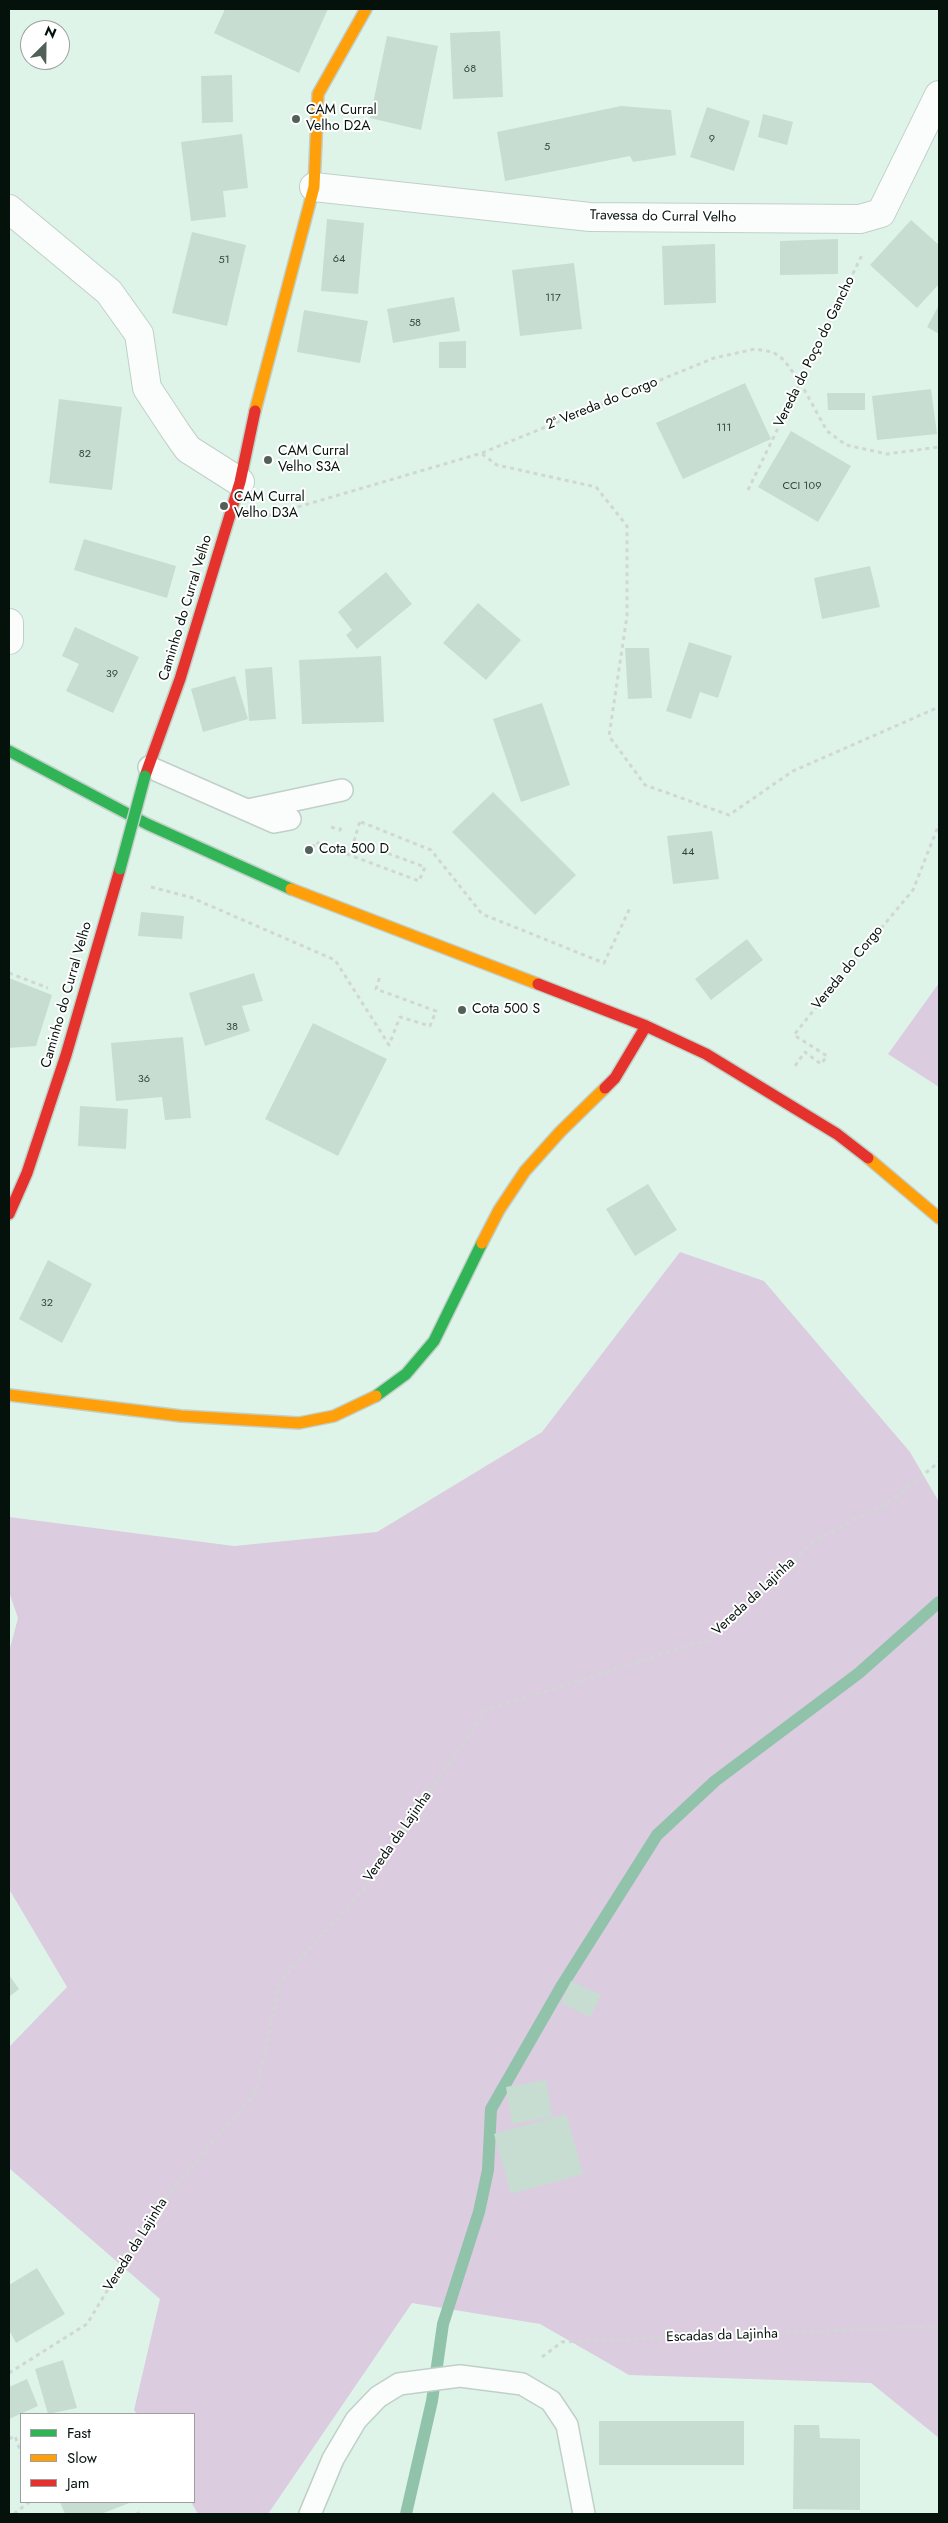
<!DOCTYPE html>
<html>
<head>
<meta charset="utf-8">
<style>
	body { margin:0 }
	#map { position:relative; width:948px; height:2523px; overflow:hidden; background:#dff4e9; font-family:Jost,sans-serif }
	canvas { display:block }
	.frame { position:absolute; inset:0; border:10px solid #05120c; pointer-events:none }
	.legend { position:absolute; left:20px; top:2413px; width:175px; height:90px; box-sizing:border-box; background:#fff; border:1px solid #9ba09e; margin:0; padding:6px 9px; list-style:none; font-size:15px; color:#05120c }
	.legend li { display:flex; align-items:center; gap:10px; height:25px }
	.legend b { width:25px; border:1px solid #9ba09e }
	.north { position:absolute; left:20px; top:20px; width:50px; height:50px; box-sizing:border-box; background:#fff; border:1px solid #9ba09e; border-radius:50%; rotate:23deg; font-size:14px; font-weight:700; line-height:20px; text-align:center; color:#05120c }
	.north::after { content:''; display:block; margin:auto; width:18px; height:22px; background:#516159; clip-path:polygon(50% 0,100% 100%,50% 72%,0 100%) }
</style>
</head>
<body>
<div id="map">
<canvas width="948" height="2523"></canvas>
<div class="frame"></div>
<ul class="legend">
<li><b style="height:6px;background:#30b455"></b>Fast</li>
<li><b style="height:6px;background:#ff9f0a"></b>Slow</li>
<li><b style="height:6px;background:#e5322d"></b>Jam</li>
</ul>
<div class="north">N</div>
</div>
<script>
const ctx = document.querySelector('canvas').getContext('2d');
ctx.lineJoin = 'round';
function fill(path, color) { ctx.fillStyle = color; ctx.fill(path, 'evenodd'); }
const shape = rows => new Path2D(rows.map(r => 'M' + r).join(''));
function stroke(path, color, width, dash) { ctx.strokeStyle = color; ctx.lineWidth = width; ctx.lineCap = dash ? 'butt' : 'round'; ctx.setLineDash(dash || []); ctx.stroke(path); }
function write(font, color, halo, rows, align = 'center') {
  ctx.font = font + ' Jost,sans-serif'; ctx.lineWidth = 4; ctx.setLineDash([]); ctx.textBaseline = 'middle'; ctx.strokeStyle = halo; ctx.fillStyle = color; for (const [text, x, y, turn = 0] of rows) {
    ctx.save(); ctx.translate(x, y); ctx.rotate((+turn || 0) * Math.PI / 180); ctx.textAlign = isNaN(turn) ? turn : align; if (halo) ctx.strokeText(text, 0, 0); ctx.fillText(text, 0, 0); ctx.restore();
  }
}
const forest = shape([
	[939,983,939,1087,888,1054],
	[680,1252,764,1281,910,1452,939,1502,939,2438,871,2383,629,2375,540,2324,412,2303,268,2514,198,2514,191,2502,194,2502,194,2414,137,2414,134,2410,160,2299,9,2168,9,2047,67,1987,9,1889,9,1652,18,1618,9,1592,9,1517,234,1546,377,1532,542,1432]
]);
const stream = shape([
	[406,2514,432,2401,443,2324,479,2212,488,2170,491,2109,561,1987,657,1835,715,1781,859,1673,939,1602]
]);
const building = shape([
	[225,9,328,9,299,73,214,33],
	[500,31,503,97,453,99,450,33],
	[387,36,438,46,421,130,370,118],
	[232,75,233,122,202,123,201,76],
	[621,106,671,110,676,155,633,162,630,156,505,181,497,132],
	[707,107,750,121,734,171,690,157],
	[763,114,793,122,787,145,758,137],
	[242,134,248,188,223,191,226,217,191,221,181,142],
	[327,219,364,223,358,294,321,291],
	[911,220,939,245,939,284,917,308,870,265],
	[192,232,246,245,227,326,172,313],
	[838,239,838,274,780,275,780,241],
	[715,244,716,303,664,305,662,246],
	[574,263,582,329,520,336,512,270],
	[454,297,460,331,393,343,387,309],
	[939,305,939,334,927,327],
	[304,310,368,321,360,363,297,352],
	[466,341,466,368,439,368,439,342],
	[745,383,771,439,683,479,656,423],
	[931,389,937,434,877,440,872,396],
	[827,393,865,393,865,410,828,410],
	[59,399,122,407,112,490,49,483],
	[791,431,851,466,818,522,758,487],
	[84,539,176,566,167,598,74,570],
	[870,566,880,607,822,619,814,578],
	[386,572,412,604,357,649,346,635,352,630,338,612],
	[478,603,521,640,486,680,443,643],
	[75,627,139,657,113,713,66,691,79,664,62,656],
	[689,642,732,656,718,698,700,692,691,719,666,711],
	[625,648,649,648,652,698,628,699],
	[381,656,384,722,302,724,299,660],
	[272,667,276,719,249,721,245,669],
	[235,676,248,719,203,732,191,689],
	[542,703,570,785,521,802,493,719],
	[493,792,576,875,535,915,452,832],
	[712,831,719,879,673,884,667,836],
	[141,912,184,916,182,939,138,936],
	[747,939,763,960,711,1000,695,979],
	[254,973,263,1001,242,1006,250,1031,205,1046,189,993],
	[9,978,52,995,36,1046,9,1048],
	[313,1023,387,1059,338,1156,265,1119],
	[183,1037,191,1118,165,1120,162,1097,116,1101,111,1043],
	[80,1106,128,1109,126,1149,78,1146],
	[648,1184,677,1230,635,1256,606,1209],
	[48,1260,92,1284,62,1343,19,1319],
	[9,1975,19,1989,9,1997],
	[571,1981,601,1995,590,2017,561,2003],
	[546,2080,552,2117,512,2124,506,2087],
	[566,2114,583,2174,511,2194,494,2134],
	[37,2268,65,2314,16,2343,9,2330,9,2285],
	[63,2360,77,2408,48,2414,35,2369],
	[27,2379,38,2406,9,2419,9,2387],
	[599,2421,744,2421,744,2465,599,2465],
	[794,2425,819,2425,820,2438,860,2439,860,2510,793,2509],
	[60,2502,132,2502,101,2514,65,2514]
]);
const path = shape([
	[482,454,497,465,596,487,627,526,627,616,609,736,645,785,729,815,793,771,939,707],
	[748,490,862,255],
	[267,516,482,453,714,358,755,349,773,352,784,360,800,382,827,431,846,445,887,454,939,447],
	[361,822,431,850,482,914,604,963,630,908],
	[331,827,340,830,342,824],
	[313,848,315,842,419,881,425,867,354,841,360,821],
	[151,887,190,897,335,960,389,1045,400,1017,430,1026,436,1011,376,989,380,976],
	[9,973,48,988],
	[795,1066,805,1052,821,1064,827,1056,794,1035,833,986,913,890,939,824],
	[542,2357,562,2342,939,2326],
	[9,2373,87,2324,159,2205,256,2092,280,1981,362,1891,486,1710,707,1640,814,1541,895,1498,939,1462],
	[9,2439,15,2436,21,2453],
	[14,2514,29,2502],
	[136,2514,142,2512,143,2514]
]);
const lane = shape([
	[149,767,274,822,290,819],
	[248,810,342,790],
	[310,2514,333,2459,356,2420,378,2397,399,2384,460,2376,522,2384,551,2401,567,2425,584,2514]
]);
const street = shape([
	[314,187,590,217,860,219,881,213,939,95],
	[9,209,109,292,139,334,147,388,176,432,188,449,240,482],
	[9,623,9,640]
]);
const fast = shape([
	[9,751,147,824,291,889],
	[376,1396,406,1374,434,1341,482,1243]
]);
const slow = shape([
	[255,411,314,187,318,94,366,9],
	[291,889,538,984],
	[868,1158,939,1218],
	[482,1243,499,1210,525,1171,560,1132,605,1088],
	[9,1395,181,1416,299,1423,334,1416,376,1396]
]);
const jam = shape([
	[145,776,180,679,240,482,255,411],
	[538,984,646,1026,706,1054,837,1134,868,1158],
	[605,1088,615,1078,646,1026],
	[9,1214,27,1173,66,1055,120,869]
]);
const fastBridge = shape([
	[120,869,145,776]
]);
const markers = [
	[296,119,5,"#516159"],
	[268,460,5,"#516159"],
	[224,506,5,"#516159"],
	[309,850,5,"#516159"],
	[462,1010,5,"#516159"]
];
const numberNames = [
	["68",470,69],
	["9",712,139],
	["5",547,147],
	["64",339,259],
	["51",224,260],
	["117",553,298],
	["58",415,323],
	["111",724,428],
	["82",85,454],
	["CCI 109",802,486],
	["39",112,674],
	["44",688,852],
	["38",232,1027],
	["36",144,1079],
	["32",47,1303]
];
const poiNames = [
	["CAM Curral",306,111],
	["Velho D2A",306,127],
	["CAM Curral",278,452],
	["Velho S3A",278,468],
	["CAM Curral",234,498],
	["Velho D3A",234,514],
	["Cota 500 D",319,850],
	["Cota 500 S",472,1010]
];
const streetNames = [
	["Travessa do Curral Velho",663,217,1],
	["Vereda do Poço do Gancho",815,352,-64],
	["2ª Vereda do Corgo",602,404,-22],
	["Caminho do Curral Velho",186,608,-73],
	["Vereda do Corgo",848,968,-51],
	["Caminho do Curral Velho",67,995,-74],
	["Vereda da Lajinha",754,1597,-43],
	["Vereda da Lajinha",398,1837,-55],
	["Vereda da Lajinha",136,2245,-58],
	["Escadas da Lajinha",722,2336,-2]
];
fill(forest, '#dcccdf');
stroke(stream, '#91c3ab', 12);
fill(building, '#c7ddd2');
stroke(lane, '#c0d0c8', 24);
stroke(street, '#c0d0c8', 30);
stroke(fast, '#c0d0c8', 14);
stroke(slow, '#c0d0c8', 14);
stroke(jam, '#c0d0c8', 14);
stroke(path, '#d1d7d4', 3, [4, 4]);
stroke(lane, '#fafdfc', 21);
stroke(street, '#fafdfc', 28);
stroke(fast, '#30b455', 11);
stroke(slow, '#ff9f0a', 11);
stroke(jam, '#e5322d', 11);
stroke(fastBridge, '#c0d0c8', 14, []);
stroke(fastBridge, '#30b455', 11);
for (const [x, y, r, color] of markers) { const dot = new Path2D(); dot.arc(x, y, r, 0, 2 * Math.PI); ctx.fillStyle = color; ctx.fill(dot); stroke(dot, '#fff', 2); }
write('11px', '#36463e', null, numberNames);
write('14px', '#05120c', '#fff', poiNames, 'left');
write('14px', '#05120c', '#fff', streetNames);
</script>
</body>
</html>
